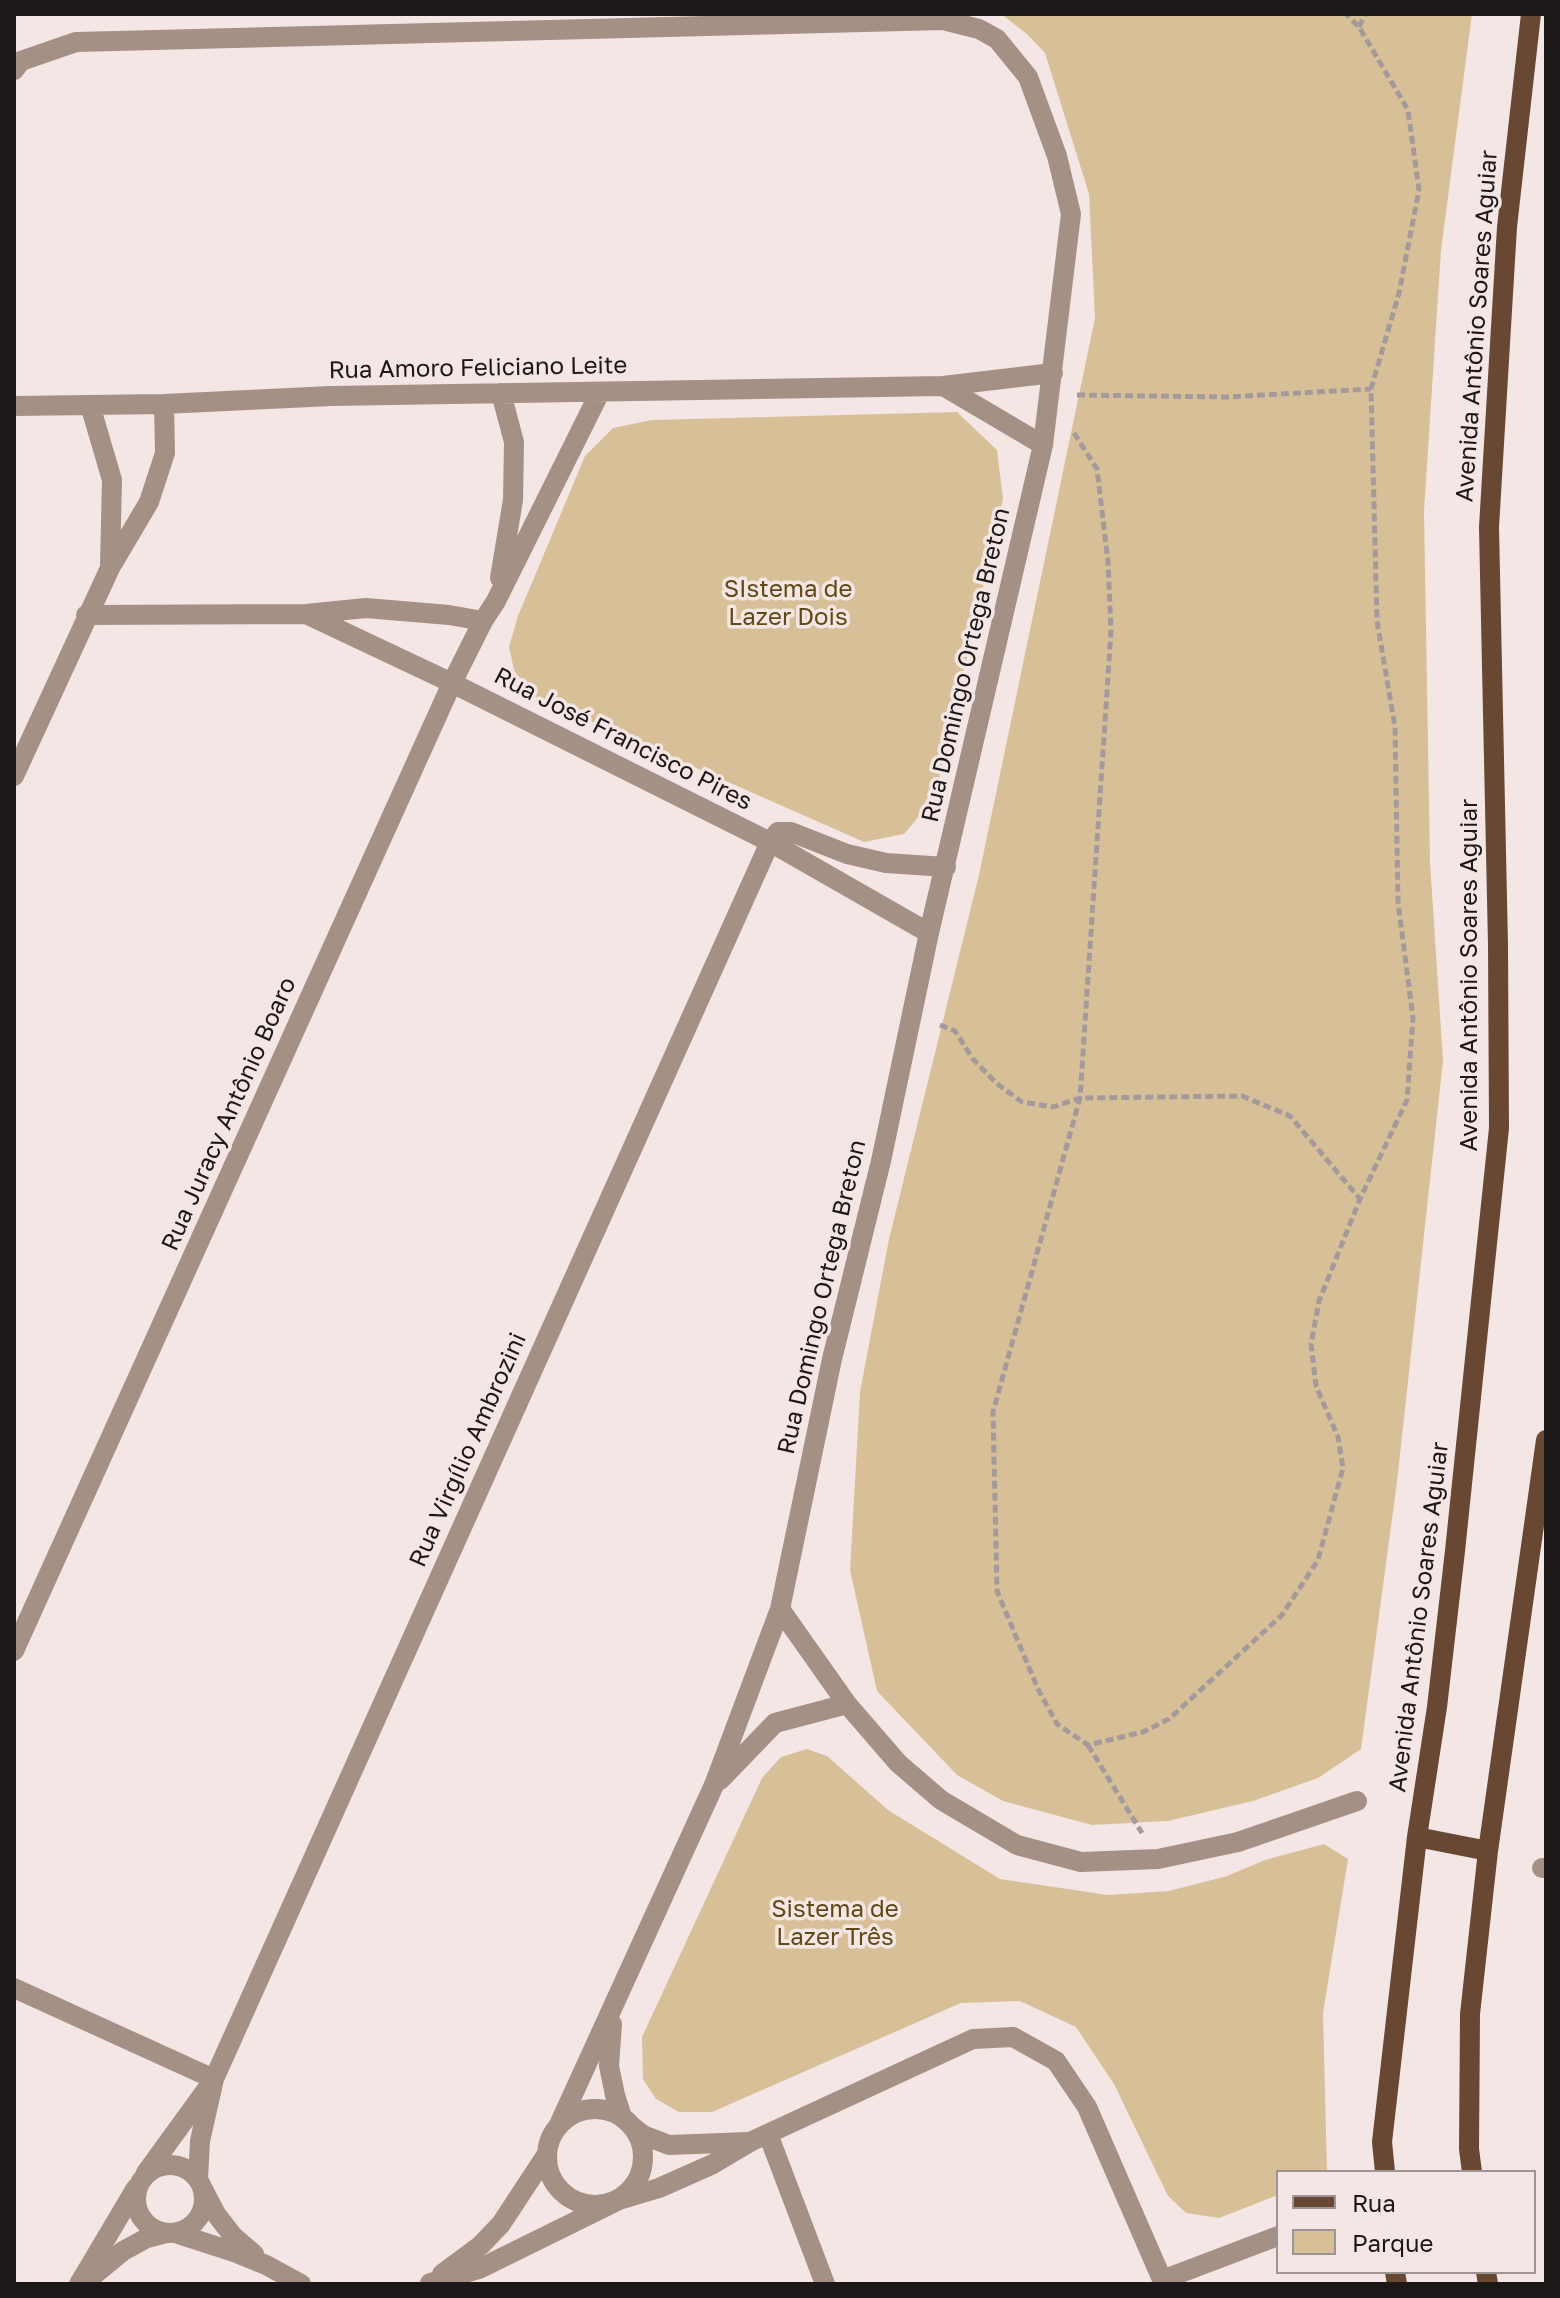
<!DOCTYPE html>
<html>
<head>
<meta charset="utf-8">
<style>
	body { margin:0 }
	#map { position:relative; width:1560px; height:2298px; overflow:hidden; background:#f4e6e5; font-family:"Golos Text",sans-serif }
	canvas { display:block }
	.frame { position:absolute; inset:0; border:16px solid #1d1818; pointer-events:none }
	.legend { position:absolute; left:1276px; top:2170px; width:260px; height:104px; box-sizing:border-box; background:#f4e6e5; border:2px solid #9e9493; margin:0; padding:10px 14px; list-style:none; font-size:24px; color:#1d1818 }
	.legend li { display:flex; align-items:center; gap:16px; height:40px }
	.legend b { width:40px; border:2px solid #9e9493 }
</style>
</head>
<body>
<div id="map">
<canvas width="1560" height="2298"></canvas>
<div class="frame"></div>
<ul class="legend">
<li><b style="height:10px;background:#684733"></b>Rua</li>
<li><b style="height:22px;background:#d7c098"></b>Parque</li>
</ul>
</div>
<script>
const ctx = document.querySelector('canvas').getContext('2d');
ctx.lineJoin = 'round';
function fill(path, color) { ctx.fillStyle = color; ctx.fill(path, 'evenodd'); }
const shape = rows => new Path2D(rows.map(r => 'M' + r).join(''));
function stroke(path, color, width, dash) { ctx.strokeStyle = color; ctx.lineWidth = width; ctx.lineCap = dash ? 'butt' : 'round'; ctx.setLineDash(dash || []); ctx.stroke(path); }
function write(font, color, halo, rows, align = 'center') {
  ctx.font = font + ' "Golos Text",sans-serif'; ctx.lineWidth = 7; ctx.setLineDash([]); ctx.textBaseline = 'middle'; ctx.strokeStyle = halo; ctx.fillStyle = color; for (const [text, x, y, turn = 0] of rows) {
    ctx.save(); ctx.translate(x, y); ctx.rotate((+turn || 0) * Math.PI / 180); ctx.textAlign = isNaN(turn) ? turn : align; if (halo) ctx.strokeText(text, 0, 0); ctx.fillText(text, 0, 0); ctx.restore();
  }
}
const green = shape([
	[1001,14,1472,14,1441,250,1424,511,1430,862,1443,1061,1397,1482,1361,1749,1318,1778,1253,1801,1168,1821,1092,1825,1003,1801,957,1775,877,1691,850,1570,860,1392,889,1239,979,875,1095,318,1089,194,1045,53,1027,34],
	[957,412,997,450,1003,499,935,797,904,834,864,842,531,695,514,670,509,647,518,616,585,456,613,428,652,420],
	[807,1749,827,1756,888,1810,1000,1879,1108,1895,1169,1891,1227,1876,1265,1860,1324,1844,1348,1859,1323,2013,1327,2172,1278,2172,1278,2195,1219,2218,1186,2213,1168,2196,1114,2084,1076,2027,1020,2001,961,2003,712,2112,679,2112,656,2099,643,2079,642,2037,762,1778,781,1757]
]);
const path = shape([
	[1359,27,1365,14],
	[1077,395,1227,397,1371,389],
	[1074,433,1097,469,1108,562,1111,631,1080,1098,993,1412,997,1591,1038,1689,1057,1724,1088,1745,1143,1732,1169,1719,1282,1615,1318,1560,1343,1468,1338,1437,1316,1386,1311,1344,1319,1301,1360,1199,1407,1100,1413,1018,1398,902,1395,727,1377,621,1371,389,1399,293,1419,190,1408,110,1359,27,1346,14],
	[940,1025,955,1031,973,1059,996,1083,1022,1102,1053,1107,1080,1098,1242,1096,1290,1116,1360,1199],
	[1088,1745,1142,1833]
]);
const minor = shape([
	[14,70,21,61,76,42,943,20,979,29,997,39,1028,77,1057,156,1071,214,1043,445,929,933,881,1161,832,1359,780,1609,847,1704,898,1763,941,1800,1017,1845,1081,1862,1158,1859,1238,1842,1357,1801],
	[943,386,1043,445],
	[90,405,112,480,110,564],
	[14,406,164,404,331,396,943,386,1053,373],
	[500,578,513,500,514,442,501,393],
	[306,614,452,683,770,842,929,933],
	[86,615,306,614,366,608,449,615,483,621],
	[14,776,110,568,149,502,165,453,164,404],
	[14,1651,452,683,483,621,496,601,600,392],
	[720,1780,775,1723,847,1704],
	[1542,1868,1546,1868],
	[14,1988,214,2079],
	[612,2024,609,2066,615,2095,622,2117],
	'547 2157a48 48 0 1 1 96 0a48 48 0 1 1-96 0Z',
	[558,2127,714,1785,780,1609],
	[633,2127,643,2135,669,2145,748,2142],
	[768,2134,825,2284],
	'136 2199a34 34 0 1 1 68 0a34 34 0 1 1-68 0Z',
	[146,2173,207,2089],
	[198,2179,200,2141,214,2079,770,842,778,832,791,832,847,854,886,863,946,867],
	[203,2189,216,2214,233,2236,254,2254],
	[175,2233,234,2252,266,2265,301,2284],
	[442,2274,481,2245,501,2224,547,2154],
	[89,2279,123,2251,147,2238,166,2233],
	[1162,2280,1278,2236],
	[430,2283,479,2269,619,2200,659,2188,713,2164,752,2141,973,2039,1013,2037,1056,2061,1087,2107,1164,2284],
	[79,2284,136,2188]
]);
const major = shape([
	[1417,1837,1488,1851],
	[1385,2172,1382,2142,1417,1837,1437,1707,1455,1551,1499,1128,1498,945,1489,527,1507,227,1531,14],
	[1472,2172,1469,2149,1470,2014,1488,1851,1546,1440],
	[1395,2272,1397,2284],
	[1486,2272,1488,2284]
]);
const streetNames = [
	["Avenida Antônio Soares Aguiar",1477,326,-86],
	["Rua Amoro Feliciano Leite",478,368,-1],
	["Rua Domingo Ortega Breton",966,665,-77],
	["Rua José Francisco Pires",623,739,27],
	["Avenida Antônio Soares Aguiar",1469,975,-90],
	["Rua Juracy Antônio Boaro",229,1114,-66],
	["Rua Domingo Ortega Breton",822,1297,-77],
	["Rua Virgílio Ambrozini",468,1450,-66],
	["Avenida Antônio Soares Aguiar",1419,1617,-83]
];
const parkNames = [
	["SIstema de",788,589],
	["Lazer Dois",788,617],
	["Sistema de",835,1909],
	["Lazer Três",835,1937]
];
fill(green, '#d7c098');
stroke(path, '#a59a9a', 5, [8, 4]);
stroke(minor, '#a49085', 20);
stroke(major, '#684733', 20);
write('24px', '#1d1818', '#f4e6e5', streetNames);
write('24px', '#624813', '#f4e6e5', parkNames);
</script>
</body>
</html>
